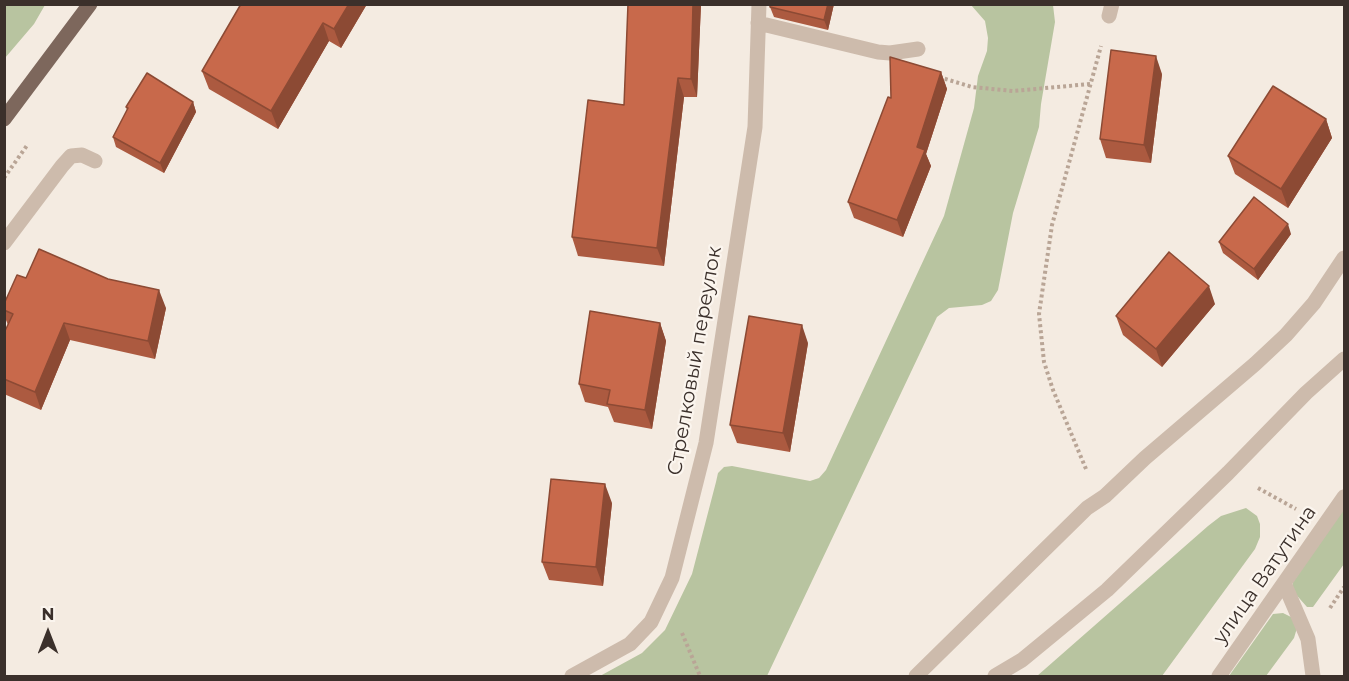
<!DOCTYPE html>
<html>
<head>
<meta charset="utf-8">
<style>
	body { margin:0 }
	#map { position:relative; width:1349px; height:681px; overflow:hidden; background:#f4ebe1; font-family:Montserrat,sans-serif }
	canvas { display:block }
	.frame { position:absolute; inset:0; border:6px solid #3b302b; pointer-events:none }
	.north { position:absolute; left:18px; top:603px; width:60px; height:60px; -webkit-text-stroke:4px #fbf5ee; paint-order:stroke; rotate:0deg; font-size:16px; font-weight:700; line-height:24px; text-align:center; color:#3b302b }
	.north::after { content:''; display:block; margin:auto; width:21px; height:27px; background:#3b302b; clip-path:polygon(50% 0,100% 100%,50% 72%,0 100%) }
</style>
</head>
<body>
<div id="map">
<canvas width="1349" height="681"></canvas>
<div class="frame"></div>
<div class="north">N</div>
</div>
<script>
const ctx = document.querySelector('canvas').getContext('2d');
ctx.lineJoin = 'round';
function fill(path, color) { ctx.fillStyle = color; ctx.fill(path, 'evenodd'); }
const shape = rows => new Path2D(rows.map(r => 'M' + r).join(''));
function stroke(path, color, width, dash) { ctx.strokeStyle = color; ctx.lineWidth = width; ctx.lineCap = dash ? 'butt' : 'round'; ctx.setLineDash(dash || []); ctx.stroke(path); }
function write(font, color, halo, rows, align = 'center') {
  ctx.font = font + ' Montserrat,sans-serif'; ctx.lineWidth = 4.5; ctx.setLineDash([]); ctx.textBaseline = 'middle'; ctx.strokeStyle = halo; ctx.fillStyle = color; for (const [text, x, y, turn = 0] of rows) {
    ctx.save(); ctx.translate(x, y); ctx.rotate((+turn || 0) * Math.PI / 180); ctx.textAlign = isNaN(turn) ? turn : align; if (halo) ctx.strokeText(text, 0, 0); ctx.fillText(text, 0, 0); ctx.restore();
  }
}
const green = shape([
	[5,4,45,5,34,24,5,58],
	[971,5,1053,5,1055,22,1041,104,1039,127,1013,213,998,290,991,301,982,305,949,308,937,317,767,676,600,676,642,653,665,630,692,574,716,482,718,473,724,467,732,466,810,481,819,478,826,470,944,216,974,108,978,76,987,51,988,38,985,21],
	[1344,507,1344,564,1313,607,1307,607,1292,590,1293,582],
	[1246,508,1257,516,1260,524,1260,537,1255,549,1162,676,1037,676,1208,526,1221,516],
	[1283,613,1293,618,1297,628,1294,638,1266,676,1229,676,1273,614]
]);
const path = shape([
	[939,77,972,87,1013,91,1090,84],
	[4,178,28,144],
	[1086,469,1053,390,1044,362,1039,314,1052,225,1101,46],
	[1258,488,1296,509],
	[1330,608,1344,587],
	[682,633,700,676]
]);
const minor = shape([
	[1109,16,1112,4],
	[758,23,878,52,890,53,918,49],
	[4,243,62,166,71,156,82,155,95,161],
	[1284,583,1308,639,1313,676],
	[572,676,630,644,651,622,672,578,706,443,755,127,759,4],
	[916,676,1087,508,1105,496,1145,458,1255,364,1286,335,1314,303,1344,258],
	[995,676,1022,660,1107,590,1228,473,1306,393,1344,359],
	[1219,676,1344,497]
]);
const major = shape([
	[4,119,90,4]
]);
const wall = shape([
	[241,4,367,4,341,48,329,41,278,129,209,89,202,71],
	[628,4,701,4,697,97,684,97,664,266,578,256,572,237,624,105],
	[834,4,828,30,774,17,770,7],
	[941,72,947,89,926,154,931,166,903,237,854,218,848,202,891,98],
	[1162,74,1151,163,1106,158,1100,139],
	[193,102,196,112,164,173,116,147,113,137,127,110,126,107],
	[1326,119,1332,138,1288,208,1235,174,1228,156],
	[1291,234,1258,280,1223,253,1219,242],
	[26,278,166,308,155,359,70,340,41,410,4,394,4,333,8,325,4,315,4,304],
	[1215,304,1162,367,1123,335,1116,316],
	[660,323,666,341,652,429,614,422,608,407,585,402,579,384],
	[808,343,790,452,737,443,730,425],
	[612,503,603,586,549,580,542,562]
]);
const shadedWall = shape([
	[349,4,367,4,341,48,334,29],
	[693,4,701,4,697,97,691,79],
	[828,4,834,4,828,30,824,20],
	[323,23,329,41,278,129,271,111],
	[1156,56,1162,74,1151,163,1144,145],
	[941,72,947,89,926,154,931,166,903,237,897,220,917,147],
	[678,78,684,97,664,266,657,248],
	[193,102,196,112,164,173,160,163],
	[1326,119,1332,138,1288,208,1281,189],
	[1288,224,1291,234,1258,280,1254,269],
	[1209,286,1215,304,1162,367,1156,349],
	[159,290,166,308,155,359,148,341],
	[64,323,70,340,41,410,35,392],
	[660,323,666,341,652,429,645,410],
	[802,325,808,343,790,452,783,433],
	[605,484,612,503,603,586,596,567]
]);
const building = shape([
	[241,4,349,4,334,29,323,23,271,111,202,71,241,4],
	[628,4,693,4,691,79,678,78,657,248,572,237,588,100,624,105,628,4],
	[770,4,828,4,824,20,770,7,770,4],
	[1111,50,1156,56,1144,145,1100,139,1111,50],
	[890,57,941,72,917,147,925,150,897,220,848,202,888,97,891,98,890,57],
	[147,73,193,102,160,163,113,137,128,108,126,107,147,73],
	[1273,86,1326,119,1281,189,1228,156,1273,86],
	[1254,197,1288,224,1254,269,1219,242,1254,197],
	[39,249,108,279,159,290,148,341,64,323,35,392,4,379,4,333,13,314,4,310,4,304,17,275,26,278,39,249],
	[1169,252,1209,286,1156,349,1116,316,1169,252],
	[590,311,660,323,645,410,607,404,610,390,579,384,590,311],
	[749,316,802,325,783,433,730,425,749,316],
	[551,479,605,484,596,567,542,562,551,479]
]);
const streetNames = [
	["Стрелковый переулок",695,361,-80],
	["улица Ватутина",1265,575,-55]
];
fill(green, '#b8c4a0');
stroke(path, '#b9a596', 4, [3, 3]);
stroke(minor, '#cdbbac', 15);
stroke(major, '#7d675c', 15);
fill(wall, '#ac5a40');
fill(shadedWall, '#8c4a34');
fill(building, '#c8694b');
stroke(building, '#8c4a34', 1.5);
write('20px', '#3b302b', '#fbf5ee', streetNames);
</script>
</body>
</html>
